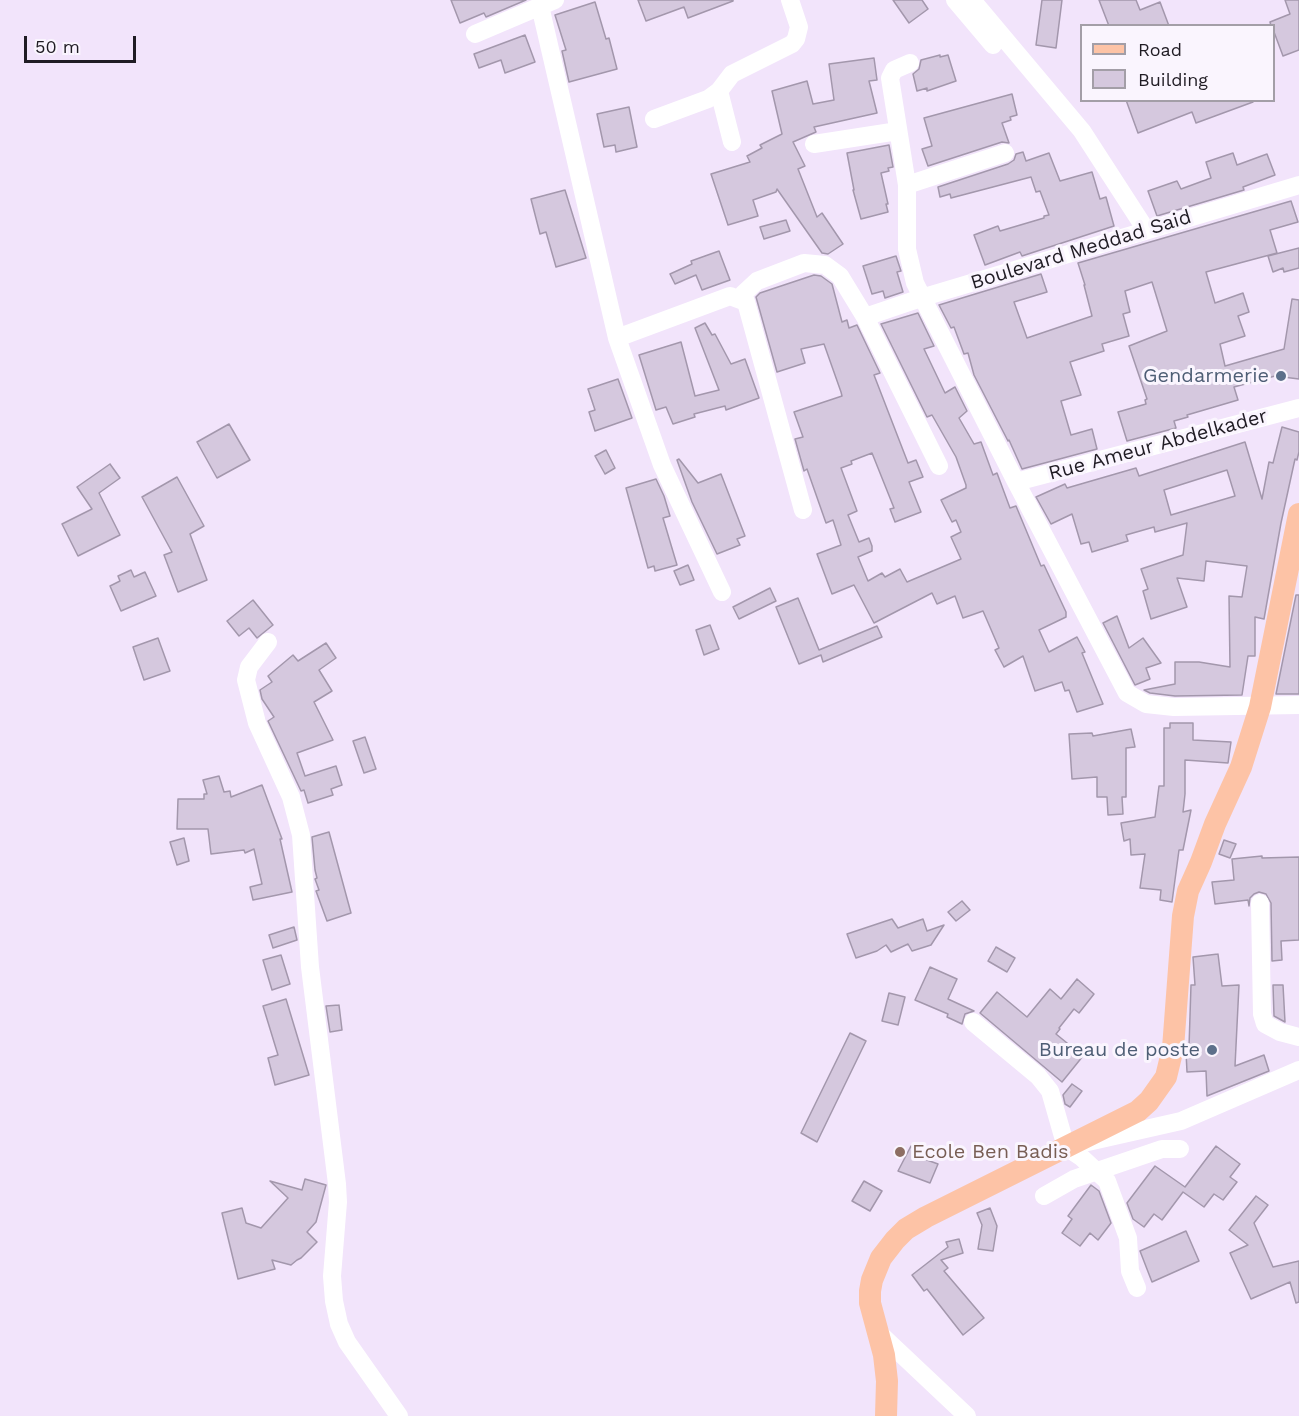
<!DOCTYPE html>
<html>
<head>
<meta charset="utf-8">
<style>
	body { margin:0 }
	#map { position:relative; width:1299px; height:1416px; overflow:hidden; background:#f2e4fb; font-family:"Work Sans",sans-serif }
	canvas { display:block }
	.legend { position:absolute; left:1080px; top:24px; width:195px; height:78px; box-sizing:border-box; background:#faf5fe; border:2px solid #a39ea7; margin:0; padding:8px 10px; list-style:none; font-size:18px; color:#201c24 }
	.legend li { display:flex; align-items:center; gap:12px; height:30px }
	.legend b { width:30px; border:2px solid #a39ea7 }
	.scale { position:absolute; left:24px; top:36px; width:112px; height:27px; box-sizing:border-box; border:3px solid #201c24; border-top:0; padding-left:8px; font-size:18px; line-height:21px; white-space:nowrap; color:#201c24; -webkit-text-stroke:4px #faf5fe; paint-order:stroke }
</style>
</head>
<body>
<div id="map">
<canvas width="1299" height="1416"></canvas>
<ul class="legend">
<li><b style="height:8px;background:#fdc3a6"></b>Road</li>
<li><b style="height:16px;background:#d5c8de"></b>Building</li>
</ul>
<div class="scale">50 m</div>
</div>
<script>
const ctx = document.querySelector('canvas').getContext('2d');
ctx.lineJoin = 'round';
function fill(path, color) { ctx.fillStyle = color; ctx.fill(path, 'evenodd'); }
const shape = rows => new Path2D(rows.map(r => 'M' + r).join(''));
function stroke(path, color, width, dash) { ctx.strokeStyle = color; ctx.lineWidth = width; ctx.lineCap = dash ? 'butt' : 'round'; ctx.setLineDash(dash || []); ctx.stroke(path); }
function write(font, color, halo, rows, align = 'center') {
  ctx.font = font + ' "Work Sans",sans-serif'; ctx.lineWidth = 6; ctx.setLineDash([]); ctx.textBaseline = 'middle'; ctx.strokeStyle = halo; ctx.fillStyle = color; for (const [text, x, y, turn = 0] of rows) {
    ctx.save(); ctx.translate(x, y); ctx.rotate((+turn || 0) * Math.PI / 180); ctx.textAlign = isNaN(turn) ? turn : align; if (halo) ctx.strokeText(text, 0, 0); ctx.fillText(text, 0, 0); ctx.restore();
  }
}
const building = shape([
	[451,0,526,0,486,17,484,13,460,23,451,0],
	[638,0,733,0,733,1,688,18,684,7,646,21,638,0],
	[893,0,922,0,928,9,909,23,893,0],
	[1042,0,1062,0,1056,48,1036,45,1042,0],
	[1099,0,1136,0,1140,10,1160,2,1169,26,1109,26,1099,0],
	[1285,0,1299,0,1299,50,1283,56,1274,32,1274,26,1271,26,1270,22,1290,14,1285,0],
	[595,2,606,39,609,38,617,69,569,82,562,51,566,50,555,15,595,2],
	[525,35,535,62,505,73,501,60,479,68,474,54,525,35],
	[940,55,940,57,948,55,956,81,927,91,927,88,917,91,913,74,919,69,921,60,940,55],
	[874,58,877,80,869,81,877,113,814,127,816,132,793,142,805,166,798,169,817,217,822,213,843,244,828,254,822,253,777,189,776,192,753,200,758,216,728,225,711,174,750,162,747,156,762,148,760,145,782,134,772,91,807,81,813,104,834,100,829,64,874,58],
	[1012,94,1017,115,1010,117,1011,120,1002,123,1009,143,1002,142,928,166,922,149,932,146,924,118,1012,94],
	[1126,100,1252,100,1253,102,1196,123,1192,112,1138,133,1126,100],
	[629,107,637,147,616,152,615,145,604,147,597,114,629,107],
	[889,145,893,167,888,168,889,171,881,173,888,204,886,204,888,212,861,219,853,190,854,190,847,153,889,145],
	[1023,152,1026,161,1049,153,1060,181,1092,172,1100,199,1106,197,1114,226,1022,256,1020,252,985,265,974,235,998,226,1000,231,1044,218,1044,216,1049,215,1040,191,1036,192,1031,177,951,198,950,194,940,197,938,187,1008,164,1014,160,1016,154,1023,152],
	[1233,153,1237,165,1267,154,1275,175,1243,187,1244,190,1157,216,1148,191,1177,181,1181,189,1211,178,1206,162,1233,153],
	[565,190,586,258,556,267,546,232,540,234,531,199,565,190],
	[1291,201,1298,222,1270,230,1277,253,1206,272,1215,303,1243,293,1249,312,1238,316,1245,336,1220,344,1225,366,1284,349,1292,299,1299,300,1299,379,1275,376,1234,387,1238,400,1187,415,1188,417,1174,421,1176,428,1127,441,1118,412,1146,404,1145,400,1147,399,1129,346,1167,331,1152,282,1125,291,1130,312,1123,314,1129,336,1102,344,1104,351,1070,362,1081,395,1061,401,1071,435,1092,429,1097,449,1022,469,1009,440,1008,441,974,375,968,353,964,354,954,327,951,328,939,305,1041,274,1047,292,1014,302,1027,338,1092,316,1084,285,1085,285,1078,263,1291,201],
	[786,220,790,231,764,239,760,227,786,220],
	[1299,248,1299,268,1284,272,1283,268,1273,272,1268,256,1299,248],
	[719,251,730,280,702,290,696,275,675,284,670,274,692,264,691,261,719,251],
	[896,256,901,271,897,272,903,292,885,298,883,291,872,294,863,266,896,256],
	[814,275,821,276,832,284,842,322,847,320,849,328,857,325,880,373,874,375,908,463,916,460,923,477,909,482,921,512,895,522,890,509,894,508,872,453,851,461,852,464,841,468,857,511,848,515,859,542,869,538,872,546,872,551,858,557,868,581,882,573,885,577,900,569,907,582,961,559,951,537,961,532,956,520,952,522,941,500,966,488,966,485,956,457,932,415,927,417,881,324,918,313,934,346,924,349,945,393,955,387,967,411,959,418,974,444,981,442,993,475,997,473,1010,508,1016,506,1041,566,1044,565,1066,612,1066,617,1039,630,1049,652,1077,637,1085,652,1082,653,1103,704,1077,712,1069,690,1065,691,1062,682,1035,691,1023,656,1004,667,995,650,999,648,983,611,963,618,955,596,937,604,932,593,874,623,854,585,832,594,817,554,841,545,833,520,826,523,807,469,804,471,795,439,803,437,794,412,842,396,841,392,824,344,801,349,805,363,777,372,756,297,760,293,814,275],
	[705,323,712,335,715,334,731,364,745,359,759,398,726,410,725,406,694,414,695,417,673,424,666,407,656,410,639,355,681,342,695,396,719,390,695,328,705,323],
	[618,379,632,418,595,431,589,412,595,410,588,389,618,379],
	[229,424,250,460,217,478,197,442,229,424],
	[1282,427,1299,432,1299,452,1297,460,1295,459,1281,523,1264,619,1255,617,1255,656,1248,656,1242,695,1175,696,1150,693,1144,690,1175,684,1175,662,1199,662,1230,667,1229,596,1242,597,1247,566,1206,561,1204,581,1177,578,1187,607,1151,619,1143,591,1148,589,1141,569,1183,555,1187,523,1155,532,1154,527,1126,535,1128,541,1092,552,1089,542,1081,544,1072,514,1051,524,1036,497,1065,484,1067,488,1136,468,1139,476,1245,442,1262,499,1269,462,1273,463,1282,427],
	[1227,470,1235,496,1171,515,1164,490,1227,470],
	[606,450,615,468,605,474,595,456,606,450],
	[679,459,698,483,721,474,745,536,737,539,740,545,717,554,692,502,677,460,679,459],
	[110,464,120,478,99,493,120,535,78,556,62,524,92,509,77,487,110,464],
	[177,477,204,526,190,534,207,580,178,592,164,555,172,552,142,497,177,477],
	[656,479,664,496,670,516,663,518,677,565,655,571,654,566,648,568,626,488,656,479],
	[688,565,694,580,680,585,674,571,688,565],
	[131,570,134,577,145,572,156,596,121,611,110,586,120,581,118,576,131,570],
	[770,588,776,601,739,619,733,607,770,588],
	[1296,595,1299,595,1299,694,1276,694,1296,595],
	[798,598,819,650,877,626,882,637,823,662,821,655,799,664,776,607,798,598],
	[253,600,273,625,257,638,249,628,239,636,227,621,253,600],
	[1117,616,1129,648,1143,638,1161,663,1146,668,1150,679,1135,685,1103,623,1117,616],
	[710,625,719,649,704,655,696,630,710,625],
	[158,638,170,671,144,680,133,647,158,638],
	[326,643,336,658,319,670,332,691,314,702,333,740,297,753,305,776,336,766,342,785,331,789,333,795,308,803,304,790,301,791,268,721,274,717,262,699,260,690,272,682,268,676,293,655,298,661,326,643],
	[1170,723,1193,723,1193,740,1231,742,1228,763,1185,760,1185,794,1183,812,1191,810,1183,850,1179,850,1172,902,1160,900,1161,890,1140,888,1145,854,1131,855,1130,839,1124,841,1121,823,1155,817,1159,786,1164,786,1164,728,1170,728,1170,723],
	[1131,729,1135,747,1126,748,1126,797,1122,797,1123,814,1108,815,1107,797,1097,797,1097,777,1072,779,1069,734,1092,733,1093,736,1131,729],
	[365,737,376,769,364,773,353,741,365,737],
	[219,776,224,792,230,791,231,797,262,785,282,839,280,839,292,892,253,900,250,887,262,884,254,849,245,853,244,850,211,854,208,829,177,829,178,799,204,799,204,794,207,794,203,780,219,776],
	[329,832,351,913,327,921,316,891,319,890,315,879,317,878,315,870,312,837,329,832],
	[184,838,189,861,177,865,170,842,184,838],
	[1224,840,1236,844,1230,858,1219,854,1224,840],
	[1262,856,1262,858,1299,857,1299,940,1281,941,1282,960,1272,961,1271,903,1266,894,1259,892,1254,894,1250,898,1249,906,1248,900,1215,904,1212,882,1234,880,1232,859,1262,856],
	[962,901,970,910,956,921,948,912,962,901],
	[892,919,898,928,923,919,927,931,944,925,931,945,912,951,908,944,891,952,886,945,877,951,856,958,847,934,892,919],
	[294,927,297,940,273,948,269,935,294,927],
	[996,947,1015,958,1007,972,988,961,996,947],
	[1218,954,1222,986,1239,985,1235,1066,1264,1055,1269,1071,1207,1096,1206,1071,1187,1072,1186,1052,1187,1047,1189,1047,1191,985,1195,985,1193,957,1218,954],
	[281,955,290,984,272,990,263,960,281,955],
	[930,967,957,979,948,999,974,1011,965,1014,962,1024,947,1017,948,1014,915,1000,930,967],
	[1077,979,1094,994,1079,1013,1074,1009,1059,1028,1060,1029,1056,1034,1083,1056,1062,1082,980,1013,997,992,1027,1017,1050,989,1061,999,1077,979],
	[1273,985,1283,985,1285,1022,1274,1016,1273,985],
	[889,993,905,997,898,1025,882,1021,889,993],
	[286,999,309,1075,275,1085,268,1058,278,1055,263,1006,286,999],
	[339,1005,342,1030,330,1032,326,1006,339,1005],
	[850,1033,866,1041,817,1142,801,1133,850,1033],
	[1072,1084,1082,1091,1070,1107,1065,1104,1063,1095,1072,1084],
	[911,1146,930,1155,927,1160,938,1164,930,1183,898,1171,911,1146],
	[1216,1146,1240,1164,1230,1177,1237,1182,1223,1200,1214,1194,1204,1207,1183,1192,1162,1220,1154,1214,1144,1227,1133,1219,1127,1203,1155,1166,1185,1187,1216,1146],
	[305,1179,326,1185,316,1222,307,1232,317,1242,301,1258,297,1260,291,1265,272,1260,275,1269,238,1279,222,1213,242,1208,246,1223,261,1228,288,1198,270,1181,302,1190,305,1179],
	[864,1181,882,1191,870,1211,852,1201,864,1181],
	[1091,1185,1099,1191,1111,1223,1098,1240,1090,1233,1080,1246,1062,1233,1072,1219,1068,1216,1091,1185],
	[1256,1196,1268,1205,1254,1223,1273,1267,1299,1261,1299,1302,1296,1303,1290,1282,1251,1299,1230,1253,1248,1245,1229,1230,1256,1196],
	[990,1208,997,1226,993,1251,978,1249,982,1225,977,1213,990,1208],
	[1186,1231,1199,1261,1152,1282,1140,1251,1186,1231],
	[959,1239,963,1253,941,1260,948,1268,944,1271,984,1318,963,1335,927,1289,924,1291,912,1275,948,1247,946,1242,959,1239]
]);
const minor = shape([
	[955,0,993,45],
	[972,0,1082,131,1146,230],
	[540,6,617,338,662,465,722,592],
	[475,34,555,0],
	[910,63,894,70,890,78,907,185,907,249,915,283,1016,482,1127,693,1146,704,1174,707,1299,705],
	[719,91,732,142],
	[654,119,708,99,719,91,732,74,792,44,796,39,799,27,790,0],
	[814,144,898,131],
	[907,185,1005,153],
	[746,302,743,294,757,281,804,263,825,265,840,276,865,317,939,466],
	[865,317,924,297,1299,185],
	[617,338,730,296,746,302,803,510],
	[1016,482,1299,408],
	[268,642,249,667,246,680,257,723,291,797,301,835,310,967,337,1184,338,1202,332,1276,334,1301,339,1324,347,1342,399,1416],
	[1260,903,1262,1014,1265,1024,1280,1032,1299,1037],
	[973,1022,1038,1076,1050,1091,1066,1147,1081,1157,1107,1181,1128,1238,1130,1271,1137,1288],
	[1088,1142,1181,1121,1299,1070],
	[1044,1196,1074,1179,1162,1149,1180,1149],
	[880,1334,967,1416]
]);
const major = shape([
	[886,1416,887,1381,884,1355,870,1303,870,1291,872,1280,881,1258,895,1240,906,1229,926,1217,1138,1111,1149,1101,1166,1077,1173,1048,1183,916,1188,891,1201,862,1215,824,1241,767,1260,707,1299,514]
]);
const markers = [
	[1281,376,6,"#5c6f8a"],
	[1212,1050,6,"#5c6f8a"],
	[900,1152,6,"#8d6e63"]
];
const streetNames = [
	["Boulevard Meddad Said",1081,250,-17],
	["Rue Ameur Abdelkader",1158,445,-15]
];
const serviceNames = [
	["Gendarmerie",1269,376],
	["Bureau de poste",1200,1050]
];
const educationNames = [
	["Ecole Ben Badis",912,1152]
];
fill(building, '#d5c8de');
stroke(building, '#a397ac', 1.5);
stroke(minor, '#fff', 18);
stroke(major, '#fdc3a6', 22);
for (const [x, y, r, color] of markers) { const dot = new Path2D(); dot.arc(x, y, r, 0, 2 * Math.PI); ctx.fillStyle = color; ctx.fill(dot); stroke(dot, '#faf5fe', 2); }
write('20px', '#201c24', '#faf5fe', streetNames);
write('20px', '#4e5e75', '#faf5fe', serviceNames, 'right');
write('20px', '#785e54', '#faf5fe', educationNames, 'left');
</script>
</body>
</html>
